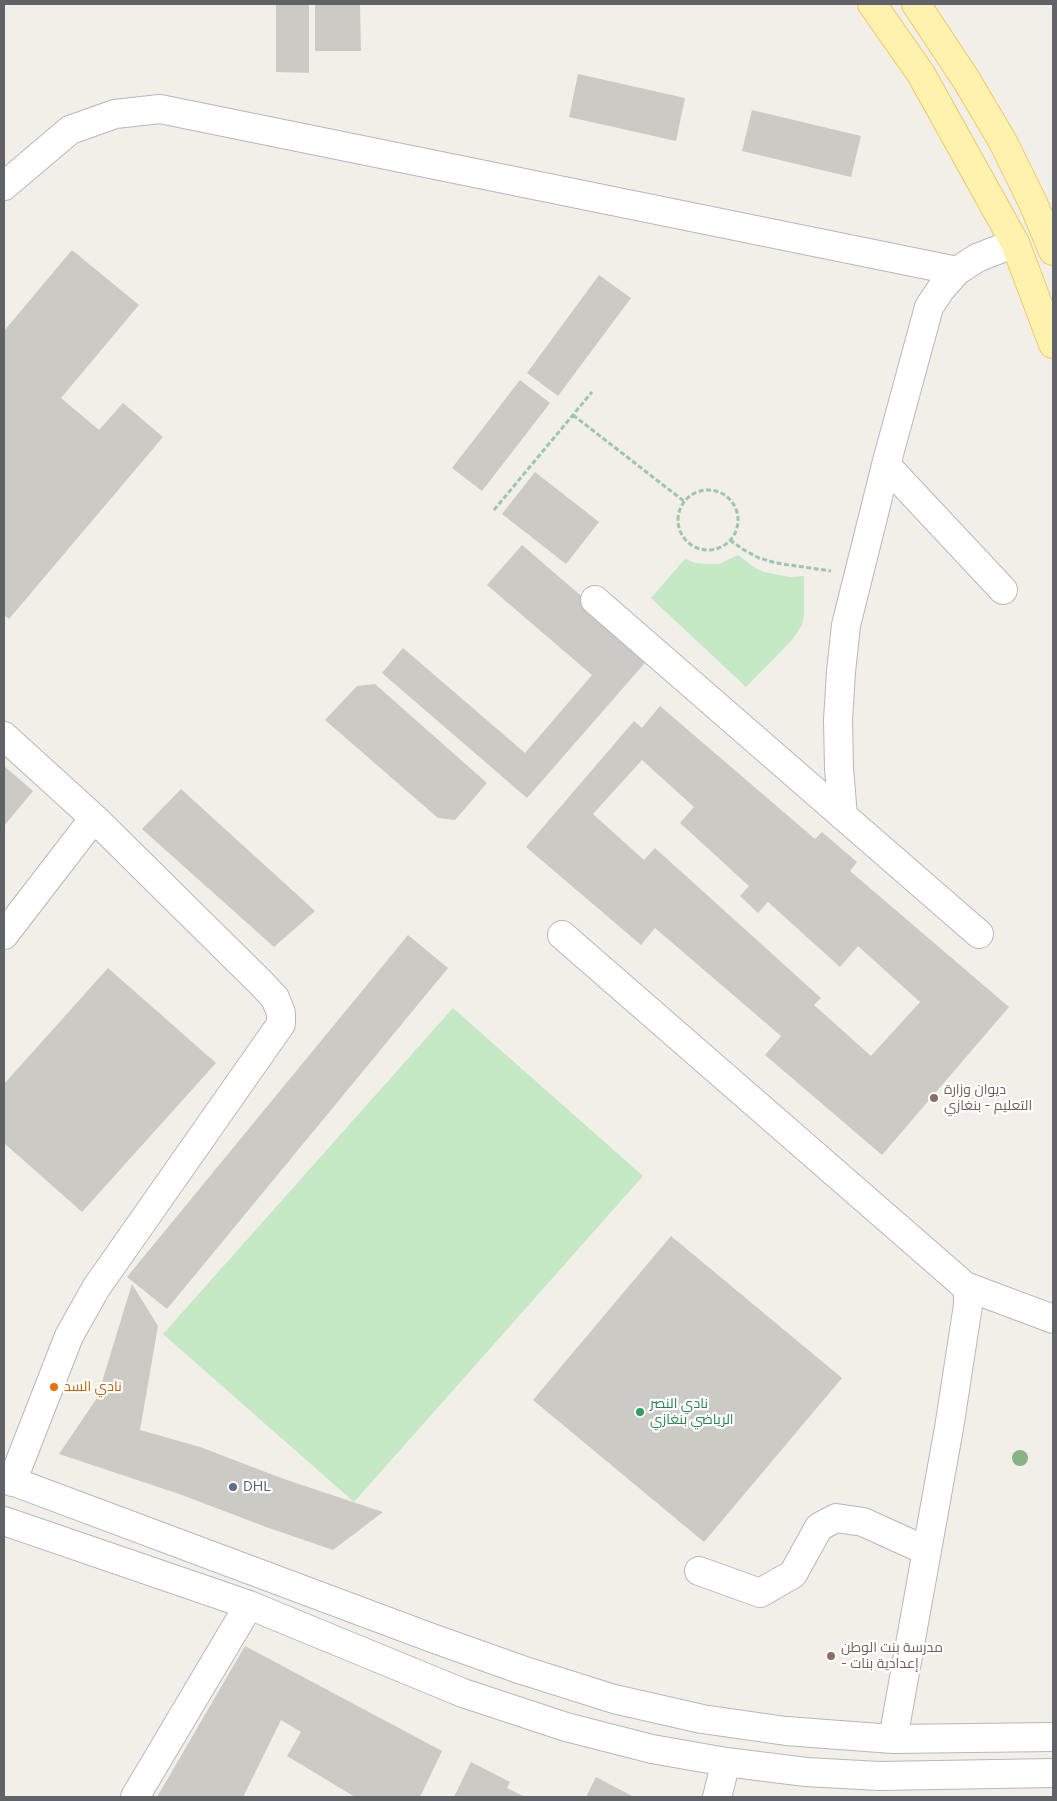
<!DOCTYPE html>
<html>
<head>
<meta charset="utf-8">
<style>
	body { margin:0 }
	#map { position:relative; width:1057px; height:1801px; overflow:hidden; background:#f1efe8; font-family:Figtree,sans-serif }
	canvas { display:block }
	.frame { position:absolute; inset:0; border:5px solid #5f6368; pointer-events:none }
</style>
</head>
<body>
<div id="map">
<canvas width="1057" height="1801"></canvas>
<div class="frame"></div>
</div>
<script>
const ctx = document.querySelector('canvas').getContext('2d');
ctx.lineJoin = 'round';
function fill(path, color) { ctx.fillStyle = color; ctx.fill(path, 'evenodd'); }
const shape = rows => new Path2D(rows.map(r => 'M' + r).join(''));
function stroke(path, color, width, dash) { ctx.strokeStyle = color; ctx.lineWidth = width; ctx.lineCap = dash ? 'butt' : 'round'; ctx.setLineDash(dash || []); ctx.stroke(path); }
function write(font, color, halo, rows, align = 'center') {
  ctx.font = font + ' Figtree,Cairo,sans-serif'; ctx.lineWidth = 4.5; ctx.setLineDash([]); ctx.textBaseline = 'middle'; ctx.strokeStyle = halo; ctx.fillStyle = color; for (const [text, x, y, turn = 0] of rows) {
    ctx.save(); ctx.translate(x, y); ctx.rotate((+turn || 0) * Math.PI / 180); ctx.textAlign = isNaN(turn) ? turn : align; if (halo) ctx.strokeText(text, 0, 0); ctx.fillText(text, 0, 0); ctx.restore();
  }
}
const green = shape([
	[738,555,755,568,764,572,790,577,804,576,804,614,802,625,792,640,746,687,651,598,685,559,696,563,708,564,719,564],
	[453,1008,643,1176,354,1502,163,1334]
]);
const building = shape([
	[276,4,309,4,309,73,276,72],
	[315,4,360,4,361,51,315,51],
	[578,74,685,98,676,141,569,117],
	[752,110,861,136,851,177,742,151],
	[72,250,139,305,61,398,99,430,123,403,163,437,9,619,4,615,4,331],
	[599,275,631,298,558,396,527,373],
	[520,380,550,403,482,491,452,468],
	[535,472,599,522,566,564,502,514],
	[522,545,651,656,527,798,382,673,403,648,525,753,592,675,487,585],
	[375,684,487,783,455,820,438,818,325,720,357,686],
	[660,706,815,839,822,832,857,862,850,871,1009,1007,882,1155,765,1055,781,1036,655,928,641,945,526,847,634,721,642,728],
	[642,760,694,807,680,823,749,886,740,896,758,913,768,902,840,967,858,946,920,1002,871,1056,814,1005,821,998,655,848,644,860,593,814],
	[4,766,33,791,4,826],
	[181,789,315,911,274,947,142,829],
	[408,935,448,968,167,1309,127,1277],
	[108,968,216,1063,82,1212,4,1143,4,1084],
	[671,1236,842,1378,704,1542,533,1400],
	[132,1284,158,1326,140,1430,200,1447,284,1479,383,1512,333,1550,266,1527,182,1495,59,1454,97,1398],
	[245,1646,442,1751,420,1797,355,1797,287,1756,301,1732,281,1720,243,1797,157,1797],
	[471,1762,510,1782,507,1788,525,1797,454,1797],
	[596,1777,634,1797,586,1797]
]);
const path = shape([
	[573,415,685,502],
	'678 520a30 30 0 1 1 60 0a30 30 0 1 1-60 0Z',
	[494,510,592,392],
	[730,540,744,550,759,558,776,563,831,571]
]);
const minor = shape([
	[4,186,70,130,115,114,160,109,957,271],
	[886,465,1003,590],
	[595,600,979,934],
	[4,736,94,818,262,984,275,998,281,1013,281,1024,96,1288,69,1336,12,1482],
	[843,816,839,768,838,720,841,672,846,625,886,465,929,307,941,289,957,271,977,258,1015,243],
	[4,935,94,818],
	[562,935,965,1286,1053,1319],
	[4,1478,432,1638,522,1670,614,1699,702,1719,786,1731,893,1739,1053,1737],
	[4,1521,249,1605,463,1693,566,1727,652,1749,726,1762,806,1772,879,1776,1053,1773],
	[699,1571,760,1593,793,1574,819,1527,836,1518,863,1522,927,1551],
	[893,1739,949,1428,968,1305,968,1292,965,1286],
	[135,1797,249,1605],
	[717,1797,726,1762]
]);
const major = shape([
	[872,4,921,74,1015,243,1053,344],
	[916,4,967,81,1003,142,1033,203,1053,251]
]);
const trees = [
	[1020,1458]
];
const markers = [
	[934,1098,5,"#8d6e63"],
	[54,1387,5,"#e8710a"],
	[640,1412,5,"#2e9e5b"],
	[233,1487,5,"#5c6f8a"],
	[831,1656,5,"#8d6e63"]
];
const educationNames = [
	["ديوان وزارة",944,1090],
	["التعليم - بنغازي",944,1106],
	["مدرسة بنت الوطن",841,1648],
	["- إعدادية بنات",841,1664]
];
const foodNames = [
	["نادي السد",64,1387]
];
const leisureNames = [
	["نادي النصر",650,1404],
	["الرياضي بنغازي",650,1420]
];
const serviceNames = [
	["DHL",243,1487]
];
fill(green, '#c5e8c5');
fill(building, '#cccac5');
stroke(minor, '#b5b8bc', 30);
stroke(major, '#f2c960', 30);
stroke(path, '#9cc7a9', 3, [5, 2.5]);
stroke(minor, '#fff', 28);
stroke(major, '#fff2af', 28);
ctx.fillStyle = '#89b387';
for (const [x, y] of trees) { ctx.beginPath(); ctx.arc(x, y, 8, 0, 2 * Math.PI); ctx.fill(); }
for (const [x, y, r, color] of markers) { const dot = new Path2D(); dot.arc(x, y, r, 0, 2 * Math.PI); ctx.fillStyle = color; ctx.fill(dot); stroke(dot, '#fff', 2); }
write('14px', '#785e54', '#fff', educationNames, 'left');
write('14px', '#c56008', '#fff', foodNames, 'left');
write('14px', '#27864d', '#fff', leisureNames, 'left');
write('14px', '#4e5e75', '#fff', serviceNames, 'left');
</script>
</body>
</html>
